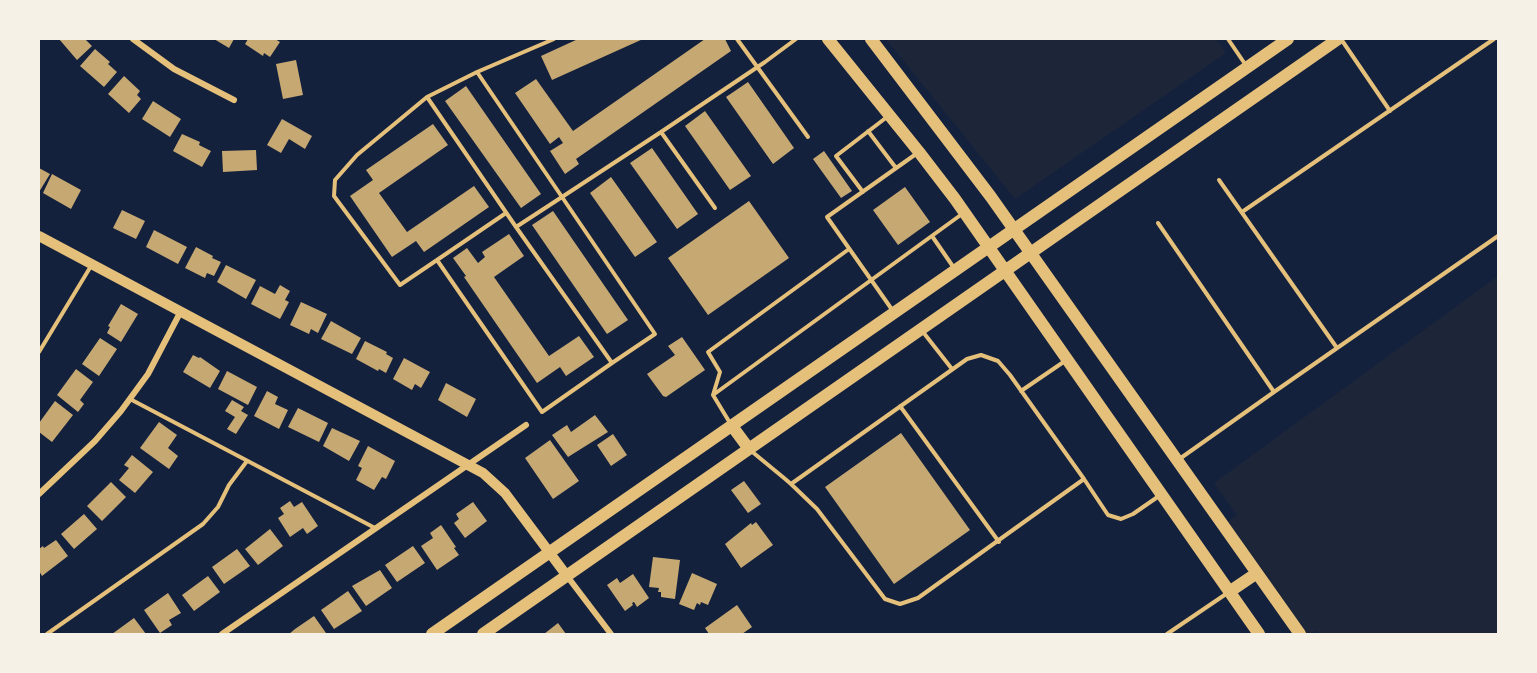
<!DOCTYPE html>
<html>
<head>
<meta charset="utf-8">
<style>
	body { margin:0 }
	#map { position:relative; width:1537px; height:673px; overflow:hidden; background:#14213d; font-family:"Fira Sans",sans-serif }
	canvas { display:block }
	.frame { position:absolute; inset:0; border:40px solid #f6f1e7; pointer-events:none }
</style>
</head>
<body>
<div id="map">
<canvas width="1537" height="673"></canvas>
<div class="frame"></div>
</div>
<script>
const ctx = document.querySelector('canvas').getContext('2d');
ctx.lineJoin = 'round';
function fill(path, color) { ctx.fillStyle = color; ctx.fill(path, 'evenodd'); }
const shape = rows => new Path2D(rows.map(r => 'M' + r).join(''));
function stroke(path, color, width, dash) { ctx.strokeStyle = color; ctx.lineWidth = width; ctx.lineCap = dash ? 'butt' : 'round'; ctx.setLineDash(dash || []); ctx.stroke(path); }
const green = shape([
	[886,39,1216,39,1226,53,1015,199],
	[1498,276,1498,634,1319,634,1316,630,1309,634,1301,634,1223,525,1237,515,1214,483]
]);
const building = shape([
	[59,39,85,39,92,46,77,60],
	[214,39,234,39,229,48],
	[248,39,275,39,280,42,270,57,264,53,263,56,245,44],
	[578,39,643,39,552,80,541,56],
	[705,39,725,39,731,51,576,159,579,164,565,174,550,151,563,143,559,137,550,144,515,93,536,79,573,131],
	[95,49,110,62,108,64,117,72,104,87,80,66],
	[296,60,303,95,283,99,276,64],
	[124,76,140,91,137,95,141,99,129,113,108,94],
	[748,82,794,148,773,164,726,97],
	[466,86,541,194,521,208,445,101],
	[153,101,181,119,170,137,142,119],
	[705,111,751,176,730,190,685,126],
	[282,119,312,136,305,149,289,139,281,153,267,145],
	[433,124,448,145,379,193,407,232,474,186,489,207,424,252,416,241,392,257,350,196,373,180,366,170],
	[182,134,200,142,199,145,211,151,202,167,173,151],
	[652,148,698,214,677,229,630,163],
	[256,150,257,170,223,172,222,151],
	[824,151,852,191,841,198,813,159],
	[39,168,50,174,39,192],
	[52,174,81,190,71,209,43,193],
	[611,177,657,242,635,257,590,193],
	[905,187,930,222,898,245,873,210],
	[749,201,789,258,708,315,668,258],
	[122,210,145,221,136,239,113,228],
	[553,211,628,320,607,334,532,225],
	[154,230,187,247,178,264,146,247],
	[509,234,524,256,494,277,549,356,579,336,594,357,566,376,560,367,537,383,464,277,466,276,453,258,467,248,478,263,485,257,482,252],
	[196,247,213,256,212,258,221,262,214,276,207,273,205,278,185,268],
	[226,265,256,280,246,299,217,282],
	[280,285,290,291,285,300,289,302,280,319,251,304,260,286,275,294],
	[301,302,327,314,318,333,311,329,309,334,290,325],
	[121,304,138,314,121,342,107,333,110,327,108,326],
	[331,321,361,338,352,354,321,339],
	[682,337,705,370,666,397,663,396,647,374,675,355,668,346],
	[100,338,117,349,99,376,82,364],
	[365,341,387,352,386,354,393,358,386,373,379,369,378,371,356,359],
	[193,355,199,358,200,357,220,371,210,388,183,372],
	[404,358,430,372,421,388,415,384,412,390,393,379],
	[76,369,93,382,80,400,84,404,78,412,57,395],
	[227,371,257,387,248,405,218,389],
	[446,383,476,399,467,417,438,400],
	[267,391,278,397,275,404,288,410,279,429,254,416],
	[232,400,244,407,241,411,248,415,236,434,227,429,235,417,225,411],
	[55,401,73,415,52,442,39,432,39,423],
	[298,408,328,423,319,442,288,427],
	[595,415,608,432,568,457,552,435,567,425,571,432],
	[159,422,177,435,168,448,178,456,169,469,140,448],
	[332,428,360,441,349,461,323,446],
	[901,433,970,530,894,584,825,487],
	[613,434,627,455,611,466,597,445],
	[550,440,579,481,553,499,525,458],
	[368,446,395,461,386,479,382,477,374,490,356,480,362,468,358,466],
	[132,455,153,472,135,493,119,480,129,468,124,465],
	[744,481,761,504,748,513,731,490],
	[111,482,126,497,102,521,87,506],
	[290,501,294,507,302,502,318,526,307,534,303,528,290,537,278,518,284,514,280,508],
	[473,502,487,521,465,538,454,523,459,519,456,514],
	[84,514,97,529,74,549,61,534],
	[756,522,773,545,741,568,725,544,751,523,752,525],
	[441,525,456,547,454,548,459,555,437,570,421,546,433,538,430,533],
	[270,529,283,546,258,565,245,549],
	[56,540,68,556,42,576,39,571,39,549,43,546,44,548],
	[413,546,425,563,397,582,385,565],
	[237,549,250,566,224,584,212,567],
	[653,557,680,560,675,599,661,597,661,592,658,592,659,588,649,587],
	[380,570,392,588,366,606,352,586],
	[692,573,717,584,708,605,701,602,700,605,697,603,694,610,679,604],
	[633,574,649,598,637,607,634,602,632,603,633,605,625,611,607,585,617,578,620,583],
	[208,576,220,592,194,611,182,595],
	[348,591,362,611,334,629,321,610],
	[168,593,181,613,169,620,172,625,160,633,144,610],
	[737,605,752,627,742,634,709,634,705,628],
	[314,616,326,633,289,634,295,629],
	[134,618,146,634,112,634],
	[558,623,566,634,544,634]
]);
const service = shape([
	[737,39,808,137],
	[1228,39,1245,64],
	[1341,39,1390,111],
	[477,72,554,39],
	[427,97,357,155,335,180,334,196,400,285,437,260,542,412,612,363],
	[868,131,896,168],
	[661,132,715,208],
	[1219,180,1337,348],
	[863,192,836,156,887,117],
	[1242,212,1494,39],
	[1158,223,1274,392,1178,460],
	[516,227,612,363,655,334,562,197,477,72,427,97,516,227,562,197,661,132,765,62,796,39],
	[932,236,954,268],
	[437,260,506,213],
	[893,311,827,217,916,154],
	[923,332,952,369],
	[39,352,91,266],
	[1021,391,1065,361],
	[1274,392,1498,236],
	[713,395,720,372,708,352,849,249],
	[130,399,375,528],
	[900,406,999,542],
	[730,423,713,395,962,214],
	[750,450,784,478,791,484,817,509,885,599,900,604,918,598,1084,479,1010,375,998,361,981,355,967,359,791,484],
	[1084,479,1108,515,1121,519,1133,514,1159,496],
	[47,634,203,524,218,507,229,485,247,461],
	[1167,634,1226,594]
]);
const minor = shape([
	[133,39,174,69,234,100],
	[39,494,95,441,121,411,148,374,181,311],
	[567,576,611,634],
	[222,634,526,425]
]);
const tertiary = shape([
	[39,236,483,473,505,493,567,576]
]);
const secondary = shape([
	[828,39,919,152,955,199,1259,634],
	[871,39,991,197,1300,634],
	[732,426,749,449],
	[1229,592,1257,573],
	[432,634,1288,39],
	[483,634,1338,39]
]);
fill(green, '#1d2539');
fill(building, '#c6a872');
stroke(service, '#e5c07b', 4);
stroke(minor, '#e5c07b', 6);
stroke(tertiary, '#e5c07b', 10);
stroke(secondary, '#e5c07b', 12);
</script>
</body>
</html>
